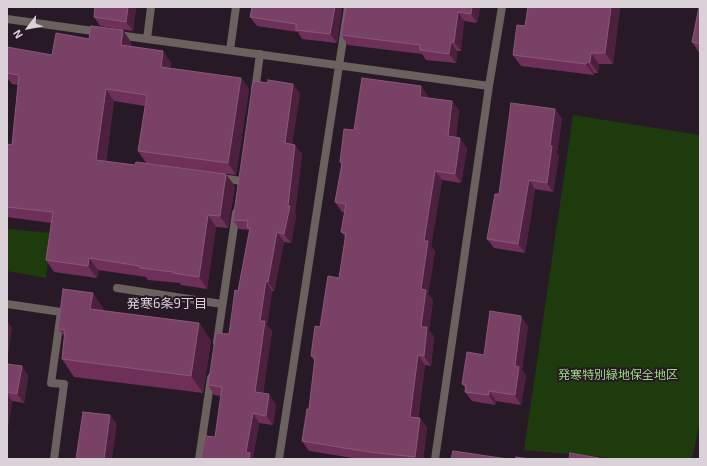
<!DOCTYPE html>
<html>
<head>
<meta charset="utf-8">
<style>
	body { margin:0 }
	#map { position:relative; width:707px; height:466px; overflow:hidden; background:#271a26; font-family:"Exo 2",sans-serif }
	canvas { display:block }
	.frame { position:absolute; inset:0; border:8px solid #dad1d9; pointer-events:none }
	.north { position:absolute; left:8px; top:8px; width:40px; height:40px; -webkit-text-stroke:3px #271a26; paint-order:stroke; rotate:238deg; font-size:11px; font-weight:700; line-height:16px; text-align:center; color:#dad1d9 }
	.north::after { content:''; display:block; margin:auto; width:14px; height:18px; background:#dad1d9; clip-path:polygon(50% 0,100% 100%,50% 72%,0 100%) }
</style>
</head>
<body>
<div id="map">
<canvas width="707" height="466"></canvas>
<div class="frame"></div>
<div class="north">N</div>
</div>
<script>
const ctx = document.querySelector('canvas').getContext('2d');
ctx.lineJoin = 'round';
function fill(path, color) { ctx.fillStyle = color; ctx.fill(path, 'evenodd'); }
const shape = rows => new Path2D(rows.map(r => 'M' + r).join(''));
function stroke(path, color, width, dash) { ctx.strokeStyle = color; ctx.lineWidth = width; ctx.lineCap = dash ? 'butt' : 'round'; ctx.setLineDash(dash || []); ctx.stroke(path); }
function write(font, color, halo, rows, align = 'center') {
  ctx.font = font + ' "Exo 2","Noto Sans JP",sans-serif'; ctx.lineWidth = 4; ctx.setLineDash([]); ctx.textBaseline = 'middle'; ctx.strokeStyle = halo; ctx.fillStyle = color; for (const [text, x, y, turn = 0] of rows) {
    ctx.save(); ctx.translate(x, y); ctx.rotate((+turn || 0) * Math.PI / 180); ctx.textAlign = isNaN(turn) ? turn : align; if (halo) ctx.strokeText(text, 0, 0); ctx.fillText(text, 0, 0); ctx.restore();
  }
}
const green = shape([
	[573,115,700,135,700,421,692,459,623,459,524,450],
	[7,229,51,233,46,278,7,271]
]);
const lane = shape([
	[255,91,260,54],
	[221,178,241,181],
	[117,288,222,304],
	[7,304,61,312,51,383,64,384,54,459],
	[217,342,236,213],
	[199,459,211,378]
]);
const street = shape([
	[7,19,100,32],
	[118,35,489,86],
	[147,39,151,7],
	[230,50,236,7],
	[279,459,348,7],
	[435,459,489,86,502,7]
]);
const wall = shape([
	[95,7,136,7,133,31,100,26,94,17],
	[342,7,337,43,302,39,298,32,257,26,250,17],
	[480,7,477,23,464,21,461,51,457,51,456,63,426,60,422,54,348,45,341,35],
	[528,7,620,7,613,64,599,64,598,73,594,73,594,75,521,66,513,55,525,26],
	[700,7,700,54,692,42],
	[123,30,131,42,131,47,163,51,171,63,170,69,241,78,249,89,236,175,146,163,138,151,145,106,114,101,106,161,235,186,228,228,216,227,207,289,181,285,180,283,148,280,146,277,98,270,97,278,54,272,46,260,51,223,7,217,7,144,12,145,18,85,12,84,7,78,7,49,52,55,89,39],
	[300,93,292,144,302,154,295,213,296,216,291,243,284,242,274,291,272,291,267,325,272,331,263,393,276,404,273,425,259,423,253,457,255,459,201,459,215,437,221,396,214,395,208,385,229,334,238,291,249,230,239,229,233,220],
	[428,96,428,98,452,101,459,111,456,137,467,148,461,183,442,180,431,246,435,251,428,294,433,300,429,330,434,337,431,366,425,365,418,418,420,418,427,428,423,459,359,459,309,451,302,441,309,409,315,362,311,356,320,327,339,278,345,237,341,232,345,213,342,212,335,202,342,165,340,162,354,130],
	[555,109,562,119,557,153,559,156,553,192,535,189,525,253,494,248,487,239,499,194],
	[105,311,199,323,211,341,203,393,74,377,62,359,65,337,58,329],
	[528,326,522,370,526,376,521,405,496,401,495,405,472,401,465,392,466,389,462,384,484,355],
	[7,364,28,375,24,403,12,401,7,433]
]);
const shadedWall = shape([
	[128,7,136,7,133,31,126,22],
	[335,7,342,7,337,43,330,34],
	[472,7,480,7,477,23,471,14],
	[611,7,620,7,613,64,605,53],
	[458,12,464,21,461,51,454,42],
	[123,30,131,42,129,57,121,45],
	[451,42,457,51,456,63,449,54],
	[163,51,171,63,169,79,161,67],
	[591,53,599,64,598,73,590,62],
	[587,62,594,73,594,75,586,64],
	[241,78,249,89,236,175,228,163],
	[293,84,300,93,291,153,285,143],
	[421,86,428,96,426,106,420,97],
	[106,89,114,101,104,172,96,160],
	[452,101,459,111,455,146,448,136],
	[555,109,562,119,557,153,559,156,553,192,547,183,550,146],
	[460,138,467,148,461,183,455,174],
	[295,145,302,154,295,213,296,216,291,243,284,234],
	[435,171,442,180,431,246,435,251,428,294,433,300,429,330,434,337,431,366,424,356,421,327,421,289,424,241],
	[226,174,235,186,228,228,220,216],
	[529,180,535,189,525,253,518,244],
	[208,215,216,227,207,289,199,277],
	[277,232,284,242,274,291,268,282],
	[89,258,98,270,97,278,88,266],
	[266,281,272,291,267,325,272,331,262,402,255,392,260,321],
	[93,293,105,311,103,327,90,309],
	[521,316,528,326,522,370,526,376,521,405,515,395,515,366],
	[7,321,12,328,8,356,7,355],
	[199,323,211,341,203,393,191,376],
	[418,355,425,365,416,427,410,417],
	[22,366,28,375,24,403,17,394],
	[489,391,496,401,495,405,489,395],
	[7,394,12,401,7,433],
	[269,394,276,404,273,425,266,416],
	[253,413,259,423,253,457,255,459,249,459,246,452],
	[110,415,117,424,112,459,104,459],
	[420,418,427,428,423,459,416,459,415,457]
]);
const building = shape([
	[95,7,128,7,126,22,94,17,95,7],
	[252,7,335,7,330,34,296,30,296,24,250,17,252,7],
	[346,7,472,7,471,14,458,12,454,42,451,42,449,54,420,50,420,45,341,35,346,7],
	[528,7,611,7,605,53,591,53,590,62,587,62,586,64,513,55,517,25,525,26,528,7],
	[699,7,700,7,700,44,692,42,699,7],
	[91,26,123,30,121,45,163,51,161,67,241,78,228,163,138,151,147,95,106,89,96,160,135,165,136,162,226,174,220,216,208,215,199,277,173,273,173,272,140,268,140,266,89,258,88,266,46,260,53,212,7,207,7,144,12,145,19,75,7,73,7,47,52,55,56,33,89,39,91,26],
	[362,78,421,86,420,97,452,101,448,136,460,138,455,174,435,171,424,241,428,241,421,289,426,290,421,327,427,327,424,356,418,355,410,417,420,418,415,457,369,452,302,441,307,409,309,409,315,357,311,356,315,326,320,327,328,276,339,278,346,233,341,232,346,204,335,202,342,163,340,162,344,129,354,130,362,78],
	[268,80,293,84,285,143,295,145,288,206,290,206,284,234,277,232,268,282,266,281,260,321,265,321,255,392,269,394,266,416,253,413,246,452,250,453,249,459,201,459,205,436,215,437,222,387,208,385,216,333,229,334,235,290,238,291,250,228,247,227,248,221,233,220,253,81,268,83,268,80],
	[511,103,555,109,550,146,552,146,547,183,529,180,518,244,487,239,495,194,499,194,511,103],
	[63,289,93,293,90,309,199,323,191,376,62,359,65,330,58,329,63,289],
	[490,311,521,316,515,366,519,367,515,395,489,391,489,395,465,392,466,385,462,384,467,352,484,355,490,311],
	[7,364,22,366,17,394,7,392,7,364],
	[83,412,110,415,104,459,76,459,83,412],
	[453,451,508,459,451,459,453,451],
	[570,453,599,458,599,459,569,459,570,453],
	[516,457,530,459,516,459,516,457]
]);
const parkNames = [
	["発寒特別緑地保全地区",618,375]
];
const neighbourhoodNames = [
	["発寒6条9丁目",167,304]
];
fill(green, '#1d3b0d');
stroke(lane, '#6b615f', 8);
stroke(street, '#6b615f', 8);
fill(wall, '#6e3059');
fill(shadedWall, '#4d203f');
fill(building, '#7a4166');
stroke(building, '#895878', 1);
write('12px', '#9ada7d', '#271a26', parkNames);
write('13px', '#dad1d9', '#271a26', neighbourhoodNames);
</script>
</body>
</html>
